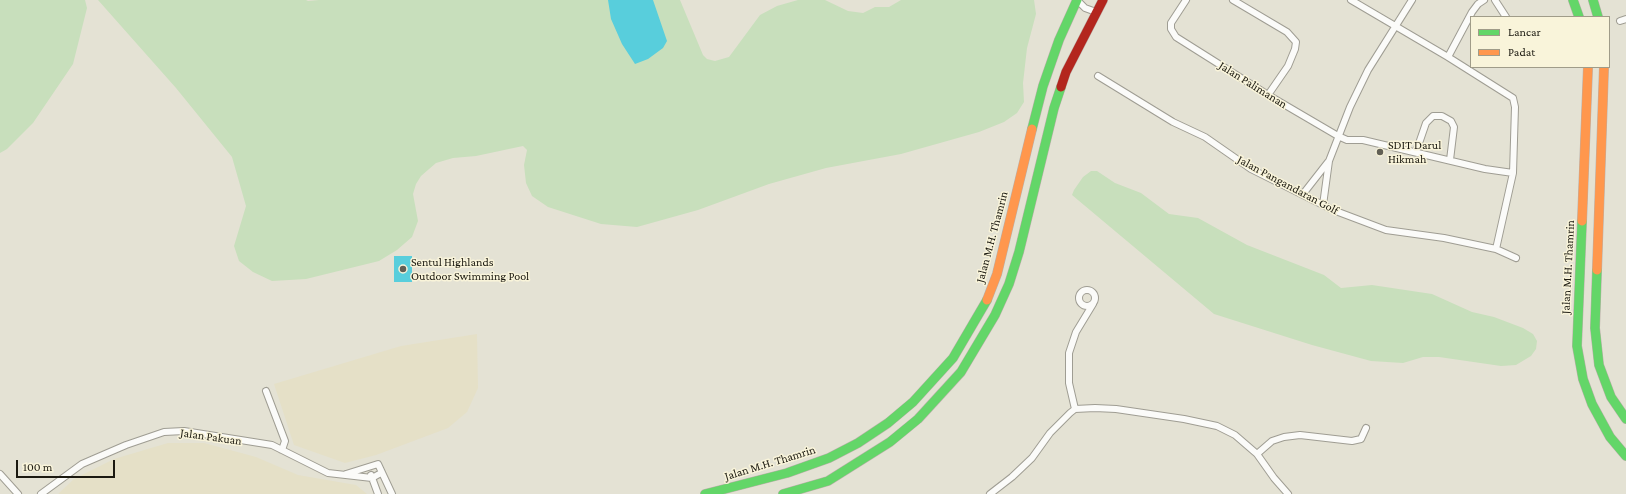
<!DOCTYPE html>
<html>
<head>
<meta charset="utf-8">
<style>
	body { margin:0 }
	#map { position:relative; width:1626px; height:494px; overflow:hidden; background:#e4e2d4; font-family:"Crimson Pro",serif }
	canvas { display:block }
	.legend { position:absolute; left:1470px; top:16px; width:140px; height:52px; box-sizing:border-box; background:#f9f4da; border:1px solid #a09c89; margin:0; padding:5px 7px; list-style:none; font-size:12px; color:#1b1910 }
	.legend li { display:flex; align-items:center; gap:8px; height:20px }
	.legend b { width:20px; border:1px solid #a09c89 }
	.scale { position:absolute; left:16px; top:460px; width:99px; height:18px; box-sizing:border-box; border:2px solid #1b1910; border-top:0; padding-left:5px; font-size:12px; line-height:14px; white-space:nowrap; color:#1b1910; -webkit-text-stroke:3px #f9f4da; paint-order:stroke }
</style>
</head>
<body>
<div id="map">
<canvas width="1626" height="494"></canvas>
<ul class="legend">
<li><b style="height:5px;background:#63d668"></b>Lancar</li>
<li><b style="height:5px;background:#ff974d"></b>Padat</li>
</ul>
<div class="scale">100 m</div>
</div>
<script>
const ctx = document.querySelector('canvas').getContext('2d');
ctx.lineJoin = 'round';
function fill(path, color) { ctx.fillStyle = color; ctx.fill(path, 'evenodd'); }
const shape = rows => new Path2D(rows.map(r => 'M' + r).join(''));
function stroke(path, color, width, dash) { ctx.strokeStyle = color; ctx.lineWidth = width; ctx.lineCap = dash ? 'butt' : 'round'; ctx.setLineDash(dash || []); ctx.stroke(path); }
function write(font, color, halo, rows, align = 'center') {
  ctx.font = font + ' "Crimson Pro",serif'; ctx.lineWidth = 3; ctx.setLineDash([]); ctx.textBaseline = 'middle'; ctx.strokeStyle = halo; ctx.fillStyle = color; for (const [text, x, y, turn = 0] of rows) {
    ctx.save(); ctx.translate(x, y); ctx.rotate((+turn || 0) * Math.PI / 180); ctx.textAlign = isNaN(turn) ? turn : align; if (halo) ctx.strokeText(text, 0, 0); ctx.fillText(text, 0, 0); ctx.restore();
  }
}
const built = shape([
	[477,334,478,388,467,412,448,428,376,455,345,463,294,445,274,384,401,346],
	[168,443,204,443,256,457,298,475,356,485,367,494,58,494,74,479,114,459]
]);
const green = shape([
	[0,0,85,0,87,8,73,64,33,123,7,149,0,153],
	[98,0,306,0,308,1,319,0,680,0,703,55,707,59,715,61,729,57,760,15,777,6,798,0,825,0,848,11,863,13,875,7,889,7,901,0,1034,0,1036,14,1027,48,1023,83,1024,102,1017,113,1004,122,979,132,901,154,826,168,769,184,698,210,637,227,601,224,548,207,532,196,526,183,524,165,527,150,523,146,476,156,453,158,436,163,421,176,416,184,413,194,418,221,412,237,397,250,379,261,306,279,272,281,253,272,239,261,234,246,246,206,232,157,176,88],
	[1091,171,1097,171,1115,183,1141,193,1169,214,1198,218,1247,245,1324,275,1341,288,1372,285,1432,294,1472,312,1494,317,1523,328,1533,334,1537,341,1536,349,1531,356,1516,365,1501,366,1439,357,1423,357,1403,363,1371,361,1312,345,1214,314,1072,195,1074,190,1083,177]
]);
const water = shape([
	[608,0,653,0,667,41,663,48,648,59,635,64,622,44,611,19],
	[394,256,412,256,412,282,394,282]
]);
const street = shape([
	[1077,0,1085,8,1096,12],
	[1186,0,1171,23,1171,29,1176,37,1268,95,1338,136,1347,140,1363,140,1485,169,1513,173],
	[1233,0,1287,32,1296,42,1295,49,1288,66,1268,95],
	[1351,0,1448,57,1513,98,1515,107,1513,173,1496,249],
	[1495,0,1506,17],
	[1620,21,1626,19],
	[1448,57,1472,12,1478,4,1484,0],
	[1098,76,1173,122,1205,137,1251,169,1333,210,1386,230,1444,238,1496,249,1516,258],
	[1416,152,1426,123,1433,116,1442,116,1451,121,1454,127,1450,160],
	[1303,194,1328,162],
	[1323,205,1329,161,1350,107,1368,70,1412,0],
	'1079 298a8 8 0 1 1 16 0a8 8 0 1 1-16 0Z',
	[266,391,285,441,282,450],
	[1075,409,1069,383,1069,353,1076,332,1093,304],
	[1257,454,1272,441,1284,437,1300,435,1352,441,1361,439,1366,428],
	[0,474,18,494],
	[346,474,378,464,392,494],
	[371,475,378,494],
	[41,494,82,464,126,445,164,432,184,431,272,445,328,473,372,478,381,473],
	[990,494,1012,477,1032,458,1050,433,1070,413,1075,409,1095,408,1116,409,1184,419,1217,426,1235,435,1257,454,1274,478,1288,494]
]);
const fast = shape([
	[1573,0,1579,17],
	[1593,0,1598,17],
	[1032,129,1043,86,1059,40,1077,0],
	[1582,221,1577,346,1583,379,1592,404,1610,437,1626,456],
	[1597,270,1595,328,1599,365,1611,397,1626,419],
	[705,494,787,473,829,458,858,443,888,423,913,402,953,358,987,300],
	[783,494,828,481,890,442,918,419,961,372,995,315,1009,284,1019,252,1054,108,1061,87]
]);
const slow = shape([
	[1582,221,1588,67],
	[1597,270,1604,67],
	[987,300,997,274,1032,129]
]);
const jam = shape([
	[1061,87,1066,72,1103,0]
]);
const markers = [
	[1380,152,4,"#615f55"],
	[403,269,4,"#615f55"]
];
const streetNames = [
	["Jalan Palimanan",1253,85,32],
	["Jalan Pangandaran Golf",1288,185,28],
	["Jalan M.H. Thamrin",992,237,-75],
	["Jalan M.H. Thamrin",1568,267,-87],
	["Jalan Pakuan",211,437,8],
	["Jalan M.H. Thamrin",770,463,-17]
];
const poiNames = [
	["SDIT Darul",1388,145],
	["Hikmah",1388,159],
	["Sentul Highlands",411,262],
	["Outdoor Swimming Pool",411,276]
];
fill(built, '#e5e0c7');
fill(green, '#c8dfbc');
fill(water, '#58cedc');
stroke(street, '#9f9d93', 8);
stroke(fast, '#baafa9', 10);
stroke(slow, '#baafa9', 10);
stroke(jam, '#baafa9', 10);
stroke(street, '#fbfbf9', 6);
stroke(fast, '#63d668', 9);
stroke(slow, '#ff974d', 9);
stroke(jam, '#b3261e', 9);
for (const [x, y, r, color] of markers) { const dot = new Path2D(); dot.arc(x, y, r, 0, 2 * Math.PI); ctx.fillStyle = color; ctx.fill(dot); stroke(dot, '#f9f4da', 1.5); }
write('12px', '#1b1910', '#f9f4da', streetNames);
write('12px', '#1b1910', '#f9f4da', poiNames, 'left');
</script>
</body>
</html>
